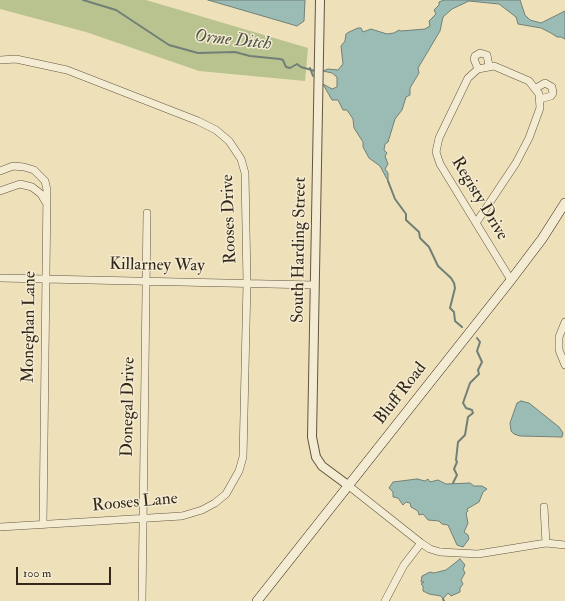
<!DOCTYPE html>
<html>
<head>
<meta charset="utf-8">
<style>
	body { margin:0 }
	#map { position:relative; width:565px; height:601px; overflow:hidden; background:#eee1b9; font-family:"IM FELL Double Pica",serif }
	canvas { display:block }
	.scale { position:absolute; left:16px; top:567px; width:95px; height:18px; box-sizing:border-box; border:2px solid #33261b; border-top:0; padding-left:5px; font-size:12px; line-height:14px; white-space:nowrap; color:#33261b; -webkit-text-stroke:3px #f4ecd2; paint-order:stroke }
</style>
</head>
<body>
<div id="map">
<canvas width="565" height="601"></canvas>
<div class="scale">100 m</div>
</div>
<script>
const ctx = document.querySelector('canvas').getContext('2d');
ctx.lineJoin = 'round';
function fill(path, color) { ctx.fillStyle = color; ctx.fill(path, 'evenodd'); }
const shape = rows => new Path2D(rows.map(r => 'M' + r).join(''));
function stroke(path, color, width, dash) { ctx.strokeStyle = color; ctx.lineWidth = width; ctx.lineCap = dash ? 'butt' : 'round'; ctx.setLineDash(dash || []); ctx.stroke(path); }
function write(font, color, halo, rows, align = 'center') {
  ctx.font = font + ' "IM FELL Double Pica",serif'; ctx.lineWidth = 3; ctx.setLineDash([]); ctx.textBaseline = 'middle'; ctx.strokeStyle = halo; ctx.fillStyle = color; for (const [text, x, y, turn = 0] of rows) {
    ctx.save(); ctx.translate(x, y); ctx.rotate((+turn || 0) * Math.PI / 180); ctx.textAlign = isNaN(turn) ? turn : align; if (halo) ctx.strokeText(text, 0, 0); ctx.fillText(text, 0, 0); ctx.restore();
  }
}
const green = shape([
	[0,0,146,0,308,48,305,81,199,71,86,32,0,9]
]);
const water = shape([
	[208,0,305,0,304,21,297,26,208,0],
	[444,0,520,0,525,15,530,20,541,23,565,11,565,39,561,37,557,37,551,33,541,28,518,24,516,17,499,4,469,1,452,9,443,17,440,31,418,68,419,73,410,88,410,95,406,97,402,110,395,119,388,142,385,144,384,150,387,153,385,156,388,164,385,169,388,173,388,181,380,166,369,158,363,147,363,142,354,128,353,119,347,110,343,110,338,100,332,100,324,86,323,84,332,89,337,87,337,77,332,73,323,71,328,69,338,70,343,64,341,46,345,41,346,34,349,32,358,28,361,28,363,32,371,29,387,34,394,33,399,30,401,31,425,29,430,26,429,21,436,14,434,10,439,5,439,2,444,0],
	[521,401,529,403,559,427,563,433,562,437,520,436,514,434,511,431,510,423,517,403,521,401],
	[417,479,425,481,428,479,430,482,438,480,446,484,470,483,474,486,482,486,487,489,483,492,479,502,467,509,468,511,466,513,468,523,464,532,468,535,469,539,463,547,457,545,448,525,442,524,439,521,428,520,423,514,419,515,418,511,411,507,410,503,406,502,403,505,398,498,393,497,393,492,389,488,393,482,417,479],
	[460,559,465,565,463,569,465,573,461,580,463,584,460,588,460,592,451,596,448,593,443,599,441,596,429,594,423,591,423,586,421,584,424,582,421,582,422,576,430,572,434,573,446,570,460,559]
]);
const stream = shape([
	[83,0,116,10,169,45,198,53,235,52,250,56,280,59,283,60,286,67,290,68,297,64,301,67,315,71],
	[310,68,313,76],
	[388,181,395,199,406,214,406,220,419,232,420,238,429,247,438,266,451,278,454,283,455,288,450,308,454,312,455,321,462,327],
	[453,483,457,475,454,469,457,462,456,460,458,442,465,435,468,417,473,413,472,410,466,408,463,403,470,383,479,374,478,370,482,362,477,351,480,342,477,338],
	[443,599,444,601]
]);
const minor = shape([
	[0,60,16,59,67,70,198,121,216,130,229,141,241,159,245,173,247,283,243,457,239,471,226,494,215,503,202,510,182,516,0,527],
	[478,69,474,59,475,56,480,53,487,55,489,66],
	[536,88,545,83,552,87,553,93,551,96,540,99],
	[0,171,13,166,24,167,34,170,45,181,47,190,43,525],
	[0,191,20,184,32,187,41,194,45,201],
	[476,223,516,163,529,138,540,108,539,94,529,81,494,66,478,69,468,78,439,138,436,152,440,164,476,223,511,280],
	[0,278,314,285],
	[565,322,559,337,559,350,565,365],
	[349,486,421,543,430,549,440,552,478,554,546,543,565,545],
	[544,507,546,543],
	[142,601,147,213],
	[385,601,404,565,421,543]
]);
const tertiary = shape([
	[320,0,312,437,316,457,322,466,349,486]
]);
const secondary = shape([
	[257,601,511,280,542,239,565,203]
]);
const streetNames = [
	["Registy Drive",479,199,59],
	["Rooses Drive",230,219,-92],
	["South Harding Street",300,250,-89],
	["Killarney Way",157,266,1],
	["Moneghan Lane",30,327,-89],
	["Bluff Road",401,394,-52],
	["Donegal Drive",129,407,-89],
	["Rooses Lane",135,503,-5]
];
const waterNames = [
	["Orme Ditch",233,41,6]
];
fill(green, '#b9c38f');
fill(water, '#9bbcb5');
stroke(water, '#718077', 1);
stroke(stream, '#718077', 2);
stroke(minor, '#625542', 8);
stroke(tertiary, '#625542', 10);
stroke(secondary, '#33261b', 10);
stroke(minor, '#f4ecd2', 7);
stroke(tertiary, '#f4ecd2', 8);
stroke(secondary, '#f4ecd2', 9);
write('17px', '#33261b', '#f4ecd2', streetNames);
write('italic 18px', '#525349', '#f4ecd2', waterNames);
</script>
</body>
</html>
